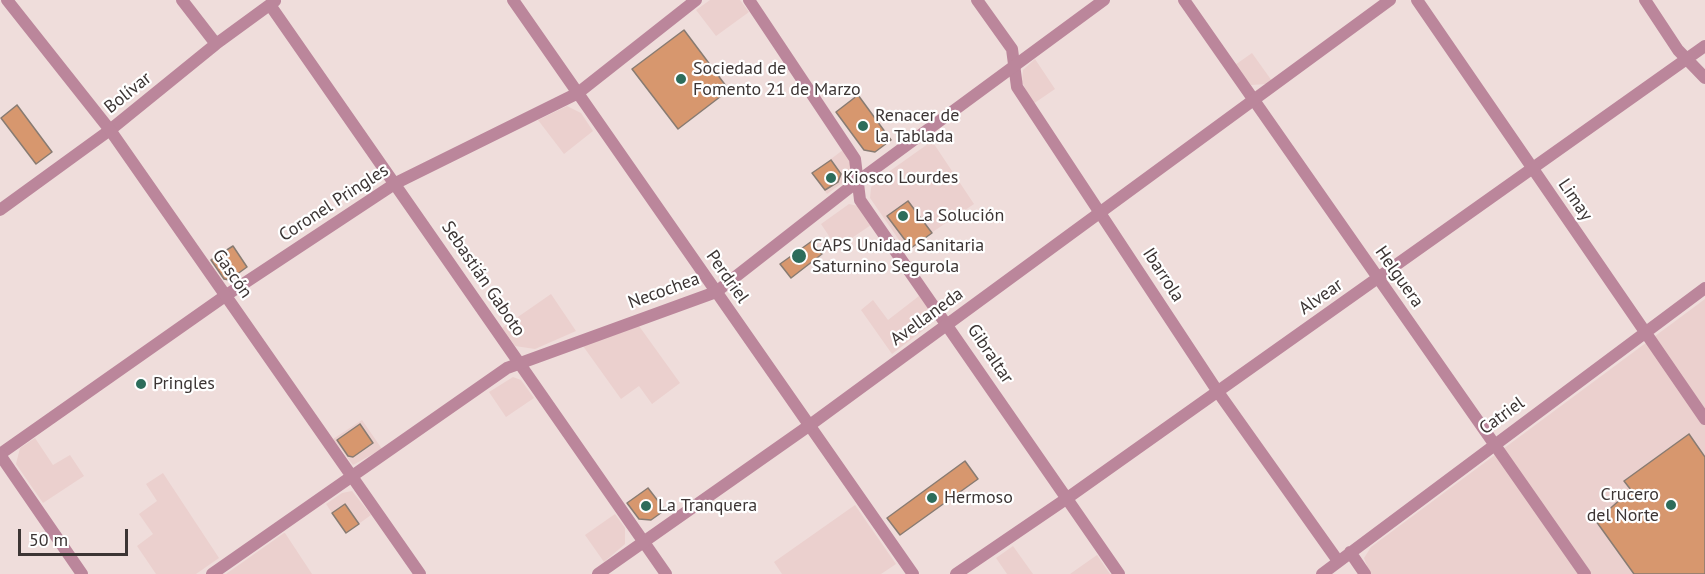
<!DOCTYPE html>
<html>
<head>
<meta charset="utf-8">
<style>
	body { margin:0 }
	#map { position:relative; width:1705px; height:574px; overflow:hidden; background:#efdddb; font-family:"PT Sans",sans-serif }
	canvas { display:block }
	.scale { position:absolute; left:18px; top:529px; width:110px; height:27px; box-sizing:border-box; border:3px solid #3c3534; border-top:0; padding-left:8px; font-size:18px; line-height:21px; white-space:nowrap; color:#3c3534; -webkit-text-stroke:4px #fff; paint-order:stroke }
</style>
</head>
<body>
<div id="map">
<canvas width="1705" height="574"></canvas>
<div class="scale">50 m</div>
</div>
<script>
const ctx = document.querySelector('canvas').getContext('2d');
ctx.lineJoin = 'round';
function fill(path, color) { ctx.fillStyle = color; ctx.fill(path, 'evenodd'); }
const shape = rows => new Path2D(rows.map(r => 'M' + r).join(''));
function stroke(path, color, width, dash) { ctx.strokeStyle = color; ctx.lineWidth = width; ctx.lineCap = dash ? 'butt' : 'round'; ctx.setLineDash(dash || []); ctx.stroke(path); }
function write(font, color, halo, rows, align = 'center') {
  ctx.font = font + ' "PT Sans",sans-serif'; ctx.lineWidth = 4.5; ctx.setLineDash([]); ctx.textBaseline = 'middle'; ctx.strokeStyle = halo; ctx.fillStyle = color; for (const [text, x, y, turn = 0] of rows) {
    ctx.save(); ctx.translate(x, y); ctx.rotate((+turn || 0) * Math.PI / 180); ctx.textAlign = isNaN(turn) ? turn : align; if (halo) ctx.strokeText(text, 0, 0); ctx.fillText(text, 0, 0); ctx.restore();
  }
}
const built = shape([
	[710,0,740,0,749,12,716,36,696,10],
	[1252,53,1272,81,1267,84,1251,85,1235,65],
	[1035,59,1055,89,1033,104,1022,82,1023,70],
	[567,106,581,113,593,131,564,154,538,120],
	[932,141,974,204,906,250,870,198,871,188,873,183],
	[843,150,851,161,853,170,849,178,827,194,812,173],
	[849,204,858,206,871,225,837,248,821,224],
	[551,294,576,331,535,349,515,346,502,328],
	[919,296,930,311,930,325,892,354,861,310,873,300,888,320],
	[1705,299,1705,574,1370,574,1364,558,1371,547],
	[639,326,680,383,652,404,639,386,621,399,583,346],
	[513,377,521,380,534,398,506,417,489,392],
	[362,420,382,449,353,465,333,439],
	[35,438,53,465,70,455,84,476,43,503,16,464,20,448],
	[163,473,219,558,196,574,156,574,137,546,153,534,139,514,157,501,146,484],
	[352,491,371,515,346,533,326,504,342,493],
	[855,505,896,564,881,574,782,574,774,562],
	[615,514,625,528,625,544,604,562,585,535],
	[285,533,312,574,226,574,284,533],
	[1013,546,1033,574,1007,574,996,558],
	[1097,555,1110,574,1070,574]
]);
const building = shape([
	[684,30,729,90,678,129,632,69,684,30],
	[858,95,891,140,875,152,864,150,836,112,858,95],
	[17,105,52,152,36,164,1,118,17,105],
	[831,160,841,174,838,182,825,190,812,173,831,160],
	[908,201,932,233,911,248,887,216,908,201],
	[812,241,822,254,791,278,780,264,812,241],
	[233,246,247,267,229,280,224,279,211,260,233,246],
	[360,424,373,443,353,457,348,456,337,440,360,424],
	[1689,434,1705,457,1705,574,1634,574,1596,521,1631,490,1624,481,1689,434],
	[965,461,978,479,900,535,887,518,965,461],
	[648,488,665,510,651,520,639,519,627,503,648,488],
	[345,504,359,524,346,533,332,513,345,504]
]);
const minor = shape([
	[182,0,216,44],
	[513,0,913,574],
	[749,0,855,159,860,200,1119,574],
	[977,0,1012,49,1017,87,1218,392,1338,561],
	[1184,0,1585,574],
	[1417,0,1705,419],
	[1645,0,1678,50,1705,78],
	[270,5,666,574],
	[0,210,110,130,216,44,275,1],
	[0,454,225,296,396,183,578,93,696,0],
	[1350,552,1365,574],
	[956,574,1066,499,1705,46],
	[1322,574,1705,288]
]);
const tertiary = shape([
	[7,0,110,130,420,574],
	[0,455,82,574],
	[212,574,507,368,716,292,858,181,1104,0],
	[598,574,810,425,1390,0]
]);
const markers = [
	[681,79,6,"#2d6d5b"],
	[863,126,6,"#2d6d5b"],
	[831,178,6,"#2d6d5b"],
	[903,216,6,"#2d6d5b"],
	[799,256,8,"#2d6d5b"],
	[141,384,6,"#2d6d5b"],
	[932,498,6,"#2d6d5b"],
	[1671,505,6,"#2d6d5b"],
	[646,506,6,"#2d6d5b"]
];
const poiNames = [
	["Sociedad de",693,69],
	["Fomento 21 de Marzo",693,90],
	["Renacer de",875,116],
	["la Tablada",875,137],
	["Kiosco Lourdes",843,178],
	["La Solución",915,216],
	["CAPS Unidad Sanitaria",812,246],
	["Saturnino Segurola",812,267],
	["Pringles",153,384],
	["Crucero",1659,495,"right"],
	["del Norte",1659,516,"right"],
	["Hermoso",944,498],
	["La Tranquera",658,506]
];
const streetNames = [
	["Bolívar",128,93,-39],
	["Limay",1575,200,56],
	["Coronel Pringles",334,203,-33],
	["Gascón",232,274,55],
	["Ibarrola",1163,275,57],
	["Perdriel",727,277,55],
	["Helguera",1399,277,55],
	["Sebastián Gaboto",483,279,56],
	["Necochea",664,291,-20],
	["Alvear",1321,297,-35],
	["Avellaneda",927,317,-36],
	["Gibraltar",990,354,56],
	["Catriel",1502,416,-36]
];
fill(built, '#ebd0ce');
fill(building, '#d7976e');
stroke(building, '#887b72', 1.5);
stroke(minor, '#bb869b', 12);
stroke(tertiary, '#bb869b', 12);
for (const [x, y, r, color] of markers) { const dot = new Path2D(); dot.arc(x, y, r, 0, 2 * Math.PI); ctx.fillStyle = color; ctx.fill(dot); stroke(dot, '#fff', 2); }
write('18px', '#3c3534', '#fff', poiNames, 'left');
write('18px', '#3c3534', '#fff', streetNames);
</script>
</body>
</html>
